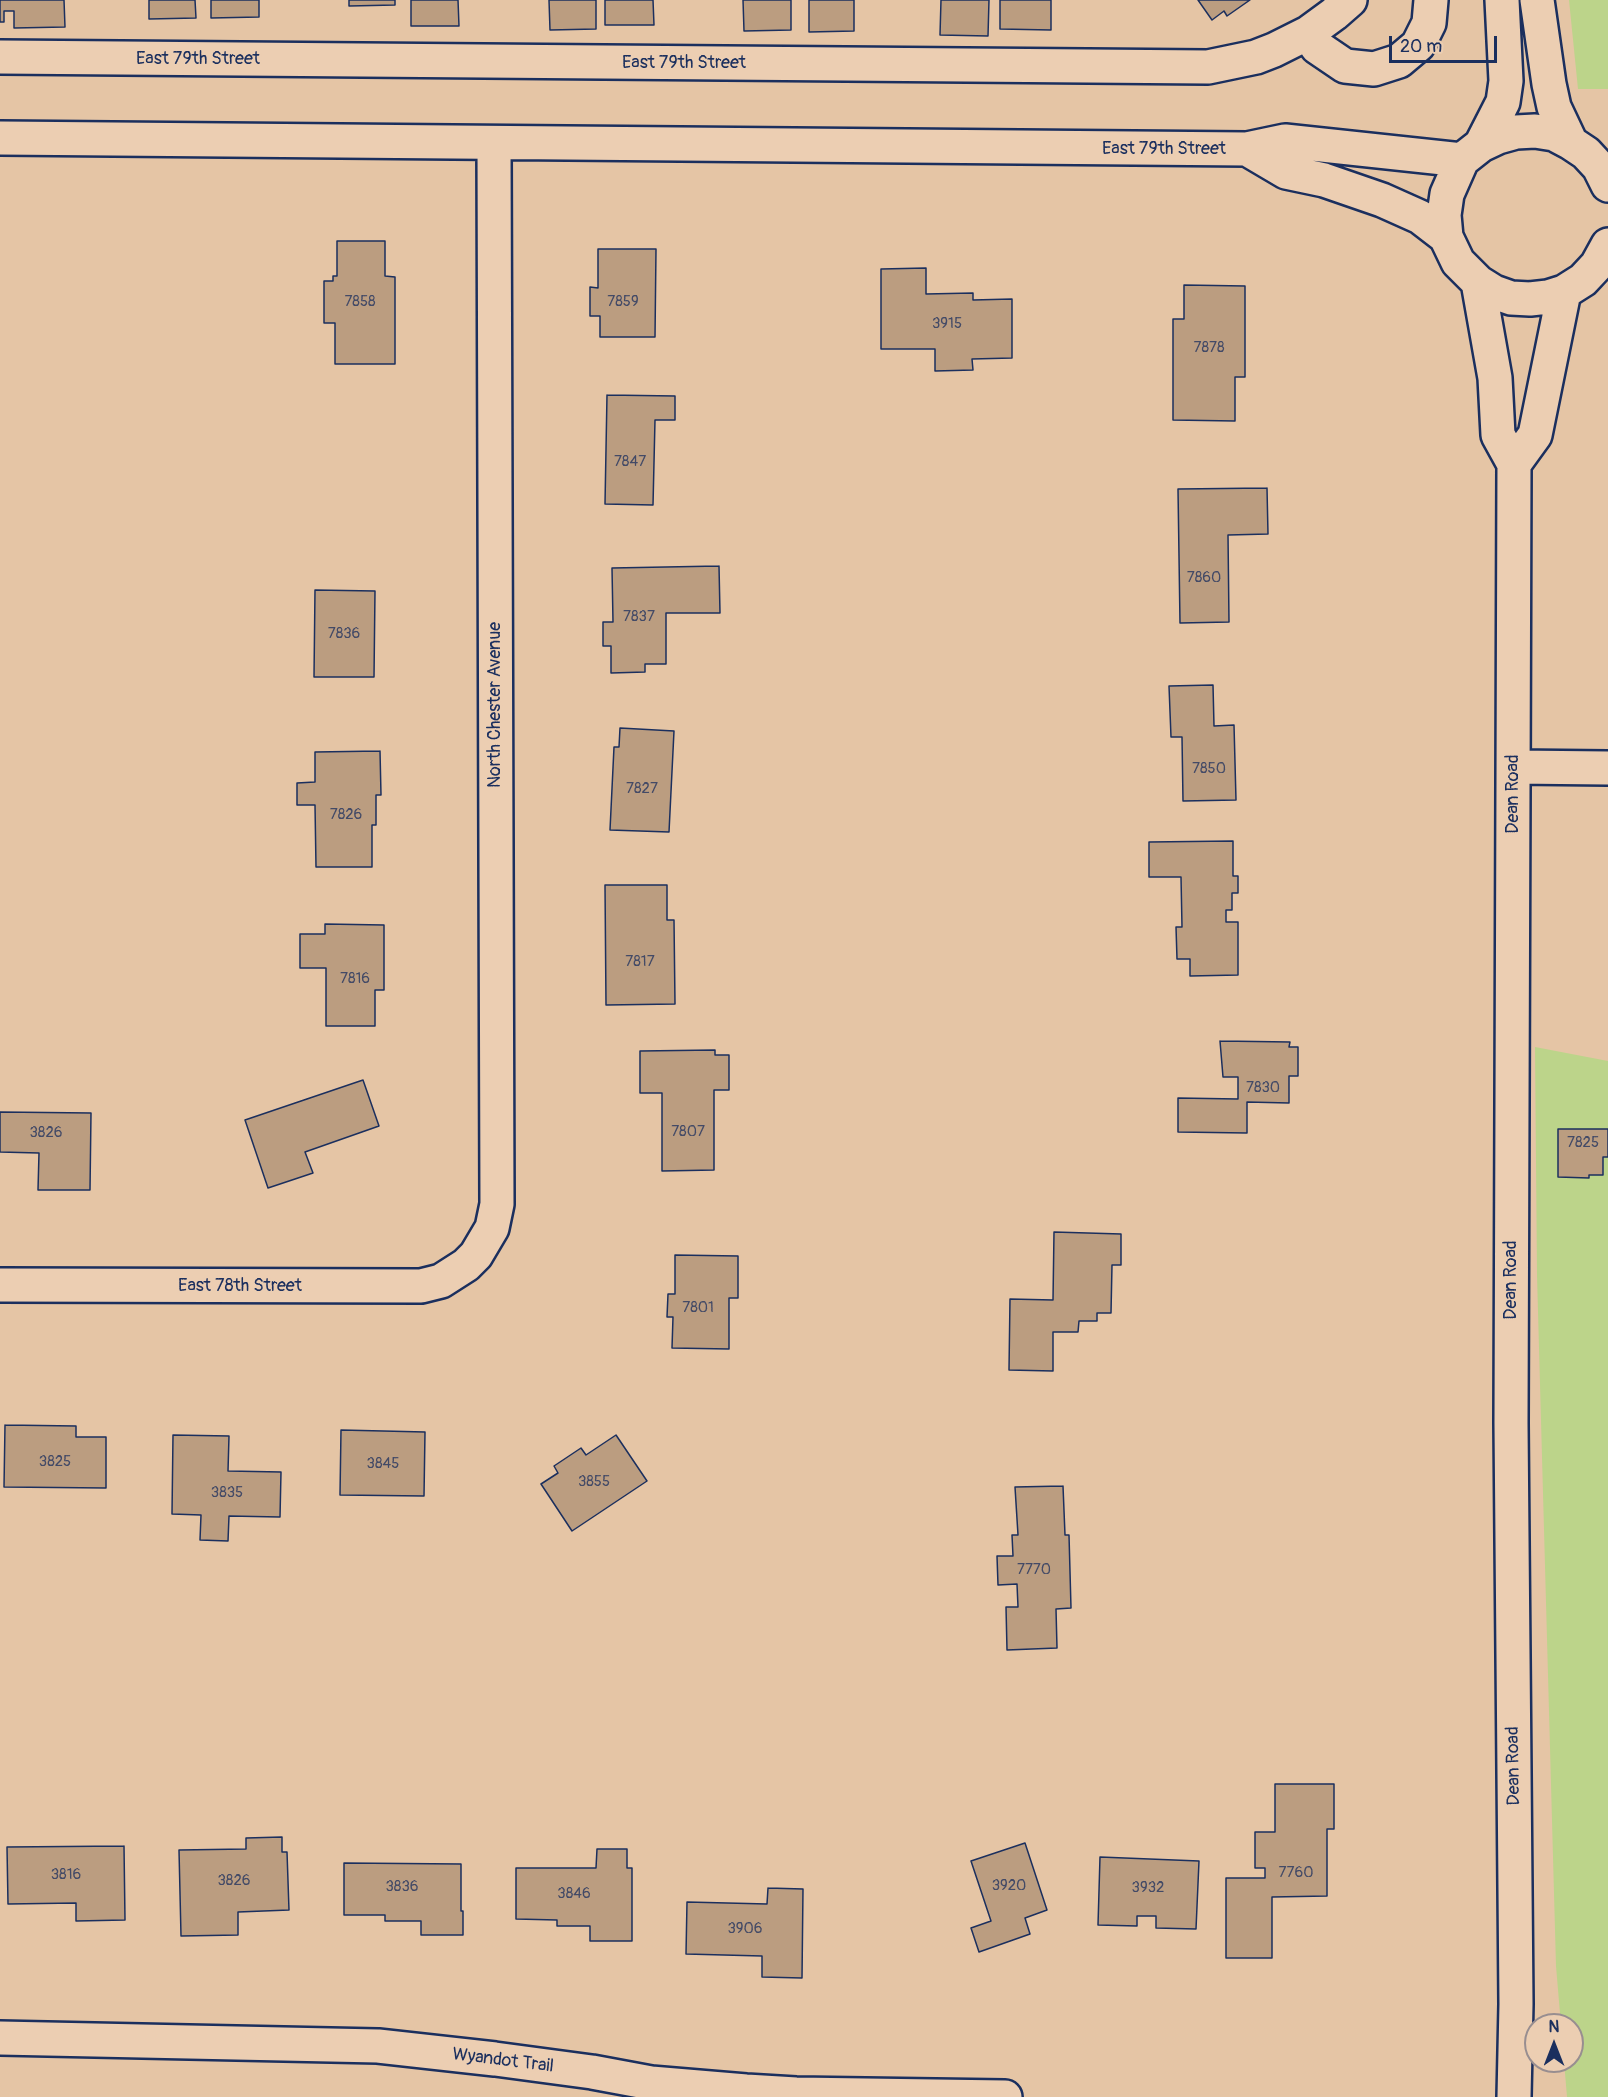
<!DOCTYPE html>
<html>
<head>
<meta charset="utf-8">
<style>
	body { margin:0 }
	#map { position:relative; width:1608px; height:2097px; overflow:hidden; background:#e5c5a5; font-family:Pangolin,sans-serif }
	canvas { display:block }
	.north { position:absolute; left:1524px; top:2013px; width:60px; height:60px; box-sizing:border-box; background:#ecceb2; border:2px solid #988e90; border-radius:50%; rotate:0deg; font-size:16px; font-weight:700; line-height:24px; text-align:center; color:#1b2f5e }
	.north::after { content:''; display:block; margin:auto; width:21px; height:27px; background:#1b2f5e; clip-path:polygon(50% 0,100% 100%,50% 72%,0 100%) }
	.scale { position:absolute; left:1389px; top:36px; width:108px; height:27px; box-sizing:border-box; border:3px solid #1b2f5e; border-top:0; padding-left:8px; font-size:18px; line-height:21px; white-space:nowrap; color:#1b2f5e; -webkit-text-stroke:4px #ecceb2; paint-order:stroke }
</style>
</head>
<body>
<div id="map">
<canvas width="1608" height="2097"></canvas>
<div class="north">N</div>
<div class="scale">20 m</div>
</div>
<script>
const ctx = document.querySelector('canvas').getContext('2d');
ctx.lineJoin = 'round';
function fill(path, color) { ctx.fillStyle = color; ctx.fill(path, 'evenodd'); }
const shape = rows => new Path2D(rows.map(r => 'M' + r).join(''));
function stroke(path, color, width, dash) { ctx.strokeStyle = color; ctx.lineWidth = width; ctx.lineCap = dash ? 'butt' : 'round'; ctx.setLineDash(dash || []); ctx.stroke(path); }
function write(font, color, halo, rows, align = 'center') {
  ctx.font = font + ' Pangolin,sans-serif'; ctx.lineWidth = 5; ctx.setLineDash([]); ctx.textBaseline = 'middle'; ctx.strokeStyle = halo; ctx.fillStyle = color; for (const [text, x, y, turn = 0] of rows) {
    ctx.save(); ctx.translate(x, y); ctx.rotate((+turn || 0) * Math.PI / 180); ctx.textAlign = isNaN(turn) ? turn : align; if (halo) ctx.strokeText(text, 0, 0); ctx.fillText(text, 0, 0); ctx.restore();
  }
}
const green = shape([
	[1569,0,1608,0,1608,89,1578,89],
	[1535,1047,1608,1061,1608,2097,1567,2097,1564,2061,1572,2061,1572,2025,1561,2025,1556,1966,1537,1275]
]);
const building = shape([
	[0,0,64,0,65,27,14,28,14,11,4,11,4,22,0,22,0,0],
	[149,0,195,0,196,18,149,19,149,0],
	[211,0,259,0,259,17,211,18,211,0],
	[349,0,395,0,395,5,349,6,349,0],
	[411,0,458,0,459,26,411,26,411,0],
	[549,0,596,0,596,29,550,30,549,0],
	[605,0,653,0,654,25,605,25,605,0],
	[743,0,791,0,791,30,744,31,743,0],
	[809,0,854,0,854,31,809,32,809,0],
	[941,0,989,0,988,36,940,35,941,0],
	[1000,0,1051,0,1051,30,1000,29,1000,0],
	[1198,0,1250,0,1227,16,1224,11,1212,20,1198,0],
	[337,241,385,241,385,276,395,277,395,364,335,364,335,323,324,323,324,281,333,281,333,276,337,276,337,241],
	[598,249,656,249,655,337,600,337,600,316,590,316,590,287,598,288,598,249],
	[926,268,926,294,973,293,973,300,1012,299,1012,358,972,359,973,370,935,371,935,349,881,349,881,269,926,268],
	[1184,285,1245,286,1245,377,1235,377,1235,421,1173,420,1173,319,1184,319,1184,285],
	[607,395,675,396,675,420,655,420,653,505,605,504,607,395],
	[1267,488,1268,534,1228,535,1229,622,1180,623,1178,489,1267,488],
	[719,566,720,613,666,613,666,664,645,664,645,672,611,673,611,646,603,646,603,622,613,622,612,568,719,566],
	[315,590,375,591,374,677,314,677,315,590],
	[1213,685,1214,726,1234,725,1236,800,1183,801,1182,737,1171,737,1169,686,1213,685],
	[620,728,674,731,669,832,610,830,614,747,619,747,620,728],
	[380,751,381,795,376,795,376,825,372,825,372,867,316,867,315,805,297,805,297,783,315,782,315,752,380,751],
	[1233,841,1233,876,1238,876,1238,893,1232,893,1232,910,1226,910,1226,922,1238,922,1238,975,1190,976,1190,959,1177,959,1176,927,1182,927,1181,877,1149,877,1149,842,1233,841],
	[605,885,667,885,667,920,674,920,675,1004,606,1005,605,885],
	[325,924,384,925,384,990,375,990,375,1026,326,1026,326,968,300,968,300,934,325,934,325,924],
	[1220,1041,1290,1042,1289,1047,1298,1047,1298,1076,1289,1076,1289,1103,1247,1102,1247,1133,1178,1132,1178,1098,1238,1099,1238,1077,1223,1077,1220,1041],
	[715,1050,715,1055,729,1055,729,1090,714,1090,714,1170,662,1171,662,1093,640,1093,640,1051,715,1050],
	[363,1080,379,1126,305,1152,313,1173,268,1188,245,1120,363,1080],
	[0,1112,91,1113,90,1190,38,1190,39,1153,0,1152,0,1112],
	[1558,1129,1608,1129,1608,1157,1603,1157,1603,1175,1589,1175,1589,1178,1558,1177,1558,1129],
	[1054,1232,1121,1234,1121,1265,1112,1265,1111,1313,1097,1313,1097,1321,1079,1321,1078,1332,1053,1332,1053,1371,1009,1370,1010,1299,1053,1300,1054,1232],
	[675,1255,738,1256,738,1298,729,1298,729,1349,672,1348,673,1317,667,1317,668,1294,675,1294,675,1255],
	[5,1425,76,1426,76,1437,106,1437,106,1488,4,1487,5,1425],
	[341,1430,425,1432,424,1496,340,1495,341,1430],
	[173,1435,229,1436,228,1471,281,1472,280,1517,229,1516,228,1541,200,1540,201,1515,172,1514,173,1435],
	[616,1435,647,1481,572,1531,541,1484,558,1473,554,1466,581,1448,586,1455,616,1435],
	[1063,1486,1065,1535,1069,1535,1071,1608,1056,1609,1057,1648,1007,1650,1006,1607,1018,1607,1017,1584,998,1585,997,1556,1013,1556,1012,1535,1018,1535,1015,1487,1063,1486],
	[1275,1784,1334,1784,1334,1829,1327,1829,1327,1896,1272,1897,1272,1958,1226,1958,1226,1878,1265,1878,1265,1868,1255,1868,1255,1832,1275,1832,1275,1784],
	[282,1837,282,1852,287,1852,289,1910,238,1912,238,1935,181,1936,179,1850,246,1849,246,1838,282,1837],
	[1025,1843,1047,1910,1025,1918,1030,1934,979,1952,971,1928,991,1921,971,1861,1025,1843],
	[124,1846,125,1920,76,1921,76,1903,8,1904,7,1847,124,1846],
	[597,1849,627,1849,627,1868,632,1868,632,1941,590,1941,590,1926,557,1926,557,1920,516,1919,516,1868,596,1868,597,1849],
	[1100,1857,1199,1861,1196,1929,1156,1928,1156,1916,1137,1916,1137,1926,1098,1925,1100,1857],
	[344,1863,461,1864,461,1911,463,1911,463,1935,421,1935,421,1921,385,1921,385,1915,344,1915,344,1863],
	[768,1888,803,1889,802,1978,762,1977,762,1956,686,1954,687,1902,767,1904,768,1888]
]);
const minor = shape([
	[1537,0,1549,84,1554,107,1571,143],
	[1308,33,1317,47,1345,66,1374,69,1399,61,1418,45,1429,23,1431,0],
	[0,57,1208,67,1256,57,1274,50,1308,33,1334,14,1350,0],
	[0,138,1247,149,1285,141,1462,160],
	[1481,145,1503,102,1506,81,1502,0],
	[1247,149,1286,172,1324,180,1382,200,1420,217,1446,237],
	[1608,185,1599,167,1586,153,1571,143,1554,134,1535,131,1516,132,1498,137,1481,145,1462,160,1447,194,1444,215,1446,237,1458,262,1478,282,1494,292,1511,298,1530,299,1548,297,1564,292,1583,280,1597,265,1608,245],
	[1478,282,1495,378,1498,435,1514,464,1511,1423,1516,2004,1514,2097],
	[1514,464,1535,435,1564,292],
	[1514,767,1608,768],
	[0,1285,421,1286,441,1281,466,1265,476,1255,492,1228,497,1204,494,144],
	[0,2038,378,2046,495,2059,592,2072,651,2083,746,2091,796,2094,1005,2097]
]);
const numberNames = [
	["7858",360,302],
	["7859",623,302],
	["3915",947,324],
	["7878",1209,348],
	["7847",630,462],
	["7860",1204,578],
	["7837",639,617],
	["7836",344,634],
	["7850",1209,769],
	["7827",642,789],
	["7826",346,815],
	["7817",640,962],
	["7816",355,979],
	["7830",1263,1088],
	["7807",688,1132],
	["3826",46,1133],
	["7825",1583,1143],
	["7801",698,1308],
	["3825",55,1462],
	["3845",383,1464],
	["3855",594,1482],
	["3835",227,1493],
	["7770",1034,1570],
	["7760",1296,1873],
	["3816",66,1875],
	["3826",234,1881],
	["3920",1009,1886],
	["3836",402,1887],
	["3932",1148,1888],
	["3846",574,1894],
	["3906",745,1929]
];
const streetNames = [
	["East 79th Street",198,59],
	["East 79th Street",684,63],
	["East 79th Street",1164,149],
	["North Chester Avenue",495,705,-90],
	["Dean Road",1513,794,-90],
	["Dean Road",1511,1280,-90],
	["East 78th Street",240,1286],
	["Dean Road",1514,1766,-91],
	["Wyandot Trail",503,2061,7]
];
fill(green, '#bcd48a');
fill(building, '#bb9d80');
stroke(building, '#1b2f5e', 1.5);
stroke(minor, '#1b2f5e', 38);
stroke(minor, '#ecceb2', 33);
write('15px', '#434a66', null, numberNames);
write('18px', '#1b2f5e', '#ecceb2', streetNames);
</script>
</body>
</html>
